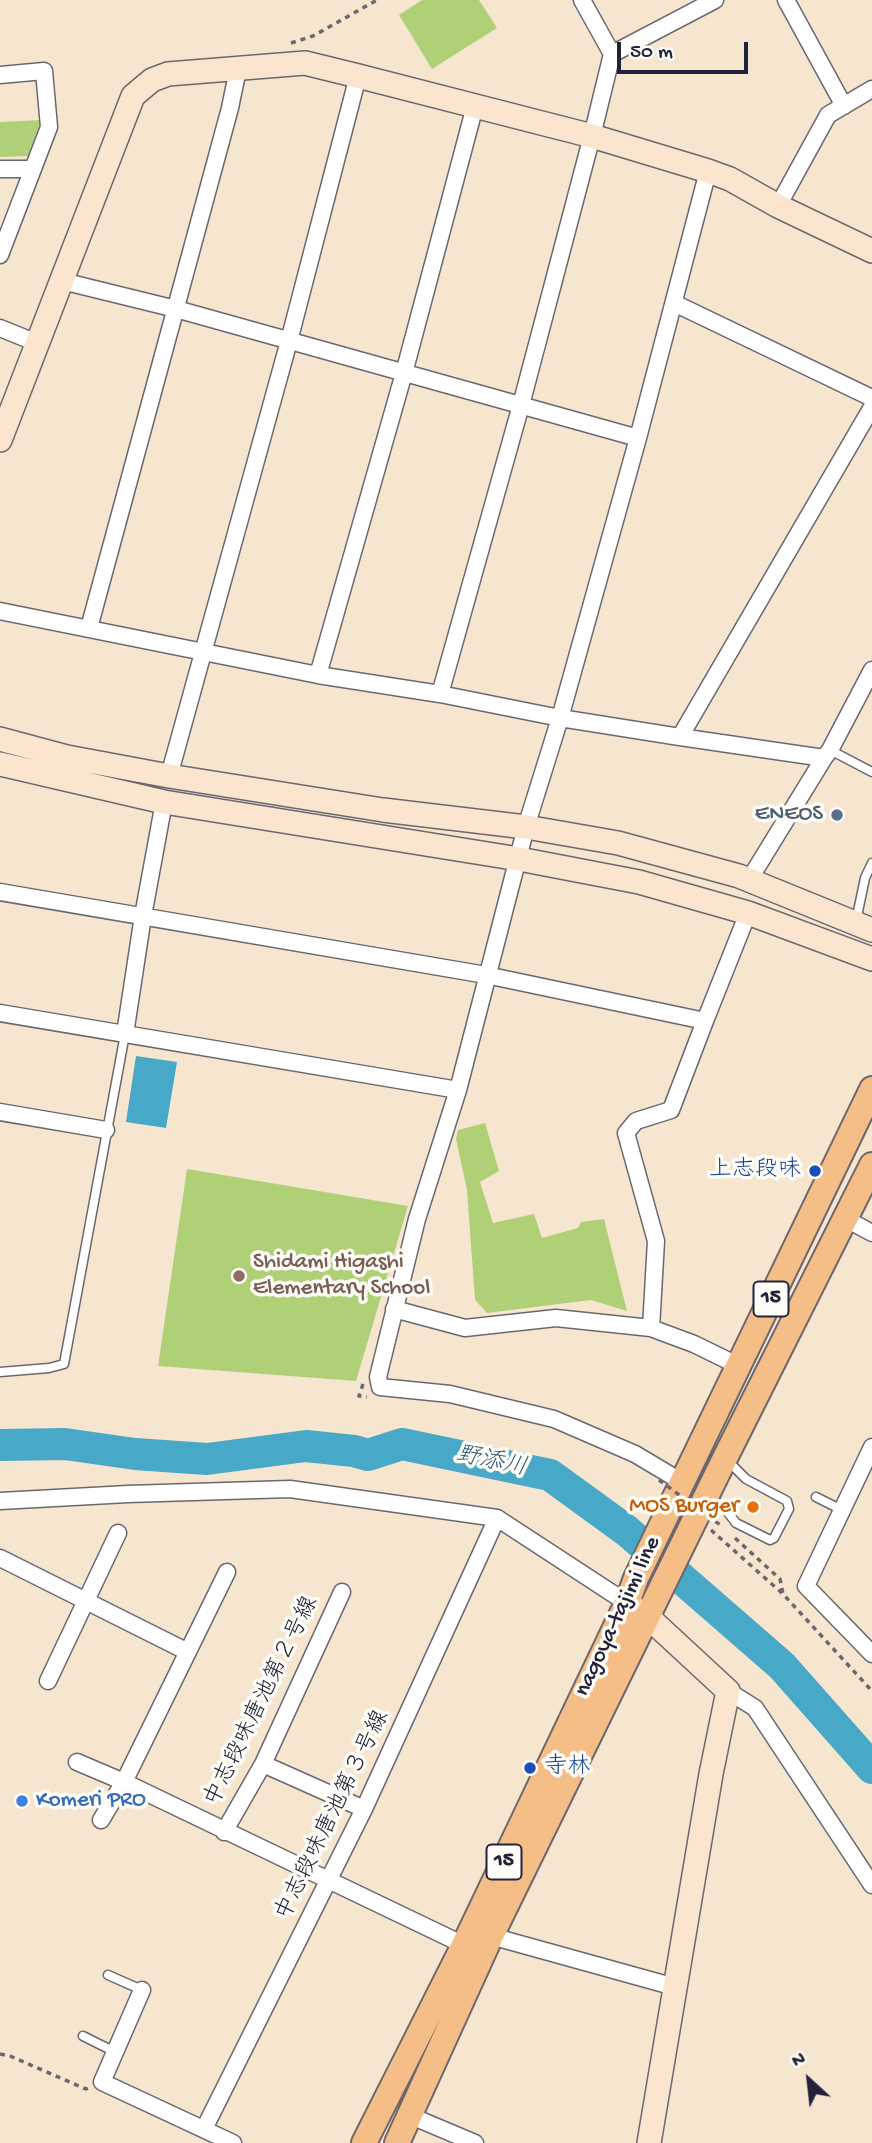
<!DOCTYPE html>
<html>
<head>
<meta charset="utf-8">
<style>
	body { margin:0 }
	#map { position:relative; width:872px; height:2143px; overflow:hidden; background:#f6e6cf; font-family:"Gochi Hand",sans-serif }
	canvas { display:block }
	.north { position:absolute; left:774px; top:2045px; width:70px; height:70px; -webkit-text-stroke:5px #fdfcf7; paint-order:stroke; rotate:333deg; font-size:19px; font-weight:700; line-height:28px; text-align:center; color:#22223b }
	.north::after { content:''; display:block; margin:auto; width:24px; height:32px; background:#22223b; clip-path:polygon(50% 0,100% 100%,50% 72%,0 100%) }
	.scale { position:absolute; left:617px; top:42px; width:131px; height:32px; box-sizing:border-box; border:4px solid #22223b; border-top:0; padding-left:9px; font-size:21px; line-height:24px; white-space:nowrap; color:#22223b; -webkit-text-stroke:5px #fdfcf7; paint-order:stroke }
</style>
</head>
<body>
<div id="map">
<canvas width="872" height="2143"></canvas>
<div class="north">N</div>
<div class="scale">50 m</div>
</div>
<script>
const ctx = document.querySelector('canvas').getContext('2d');
ctx.lineJoin = 'round';
function fill(path, color) { ctx.fillStyle = color; ctx.fill(path, 'evenodd'); }
const shape = rows => new Path2D(rows.map(r => 'M' + r).join(''));
function stroke(path, color, width, dash) { ctx.strokeStyle = color; ctx.lineWidth = width; ctx.lineCap = dash ? 'butt' : 'round'; ctx.setLineDash(dash || []); ctx.stroke(path); }
function write(font, color, halo, rows, align = 'center') {
  ctx.font = font + ' "Gochi Hand","Klee One",sans-serif'; ctx.lineWidth = 7; ctx.setLineDash([]); ctx.textBaseline = 'middle'; ctx.strokeStyle = halo; ctx.fillStyle = color; for (const [text, x, y, turn = 0] of rows) {
    ctx.save(); ctx.translate(x, y); ctx.rotate((+turn || 0) * Math.PI / 180); ctx.textAlign = isNaN(turn) ? turn : align; if (halo) ctx.strokeText(text, 0, 0); ctx.fillText(text, 0, 0); ctx.restore();
  }
}
const green = shape([
	[422,0,479,0,497,28,432,69,399,15],
	[41,120,28,156,0,157,0,122],
	[485,1123,499,1171,480,1182,493,1223,534,1214,542,1238,578,1228,581,1222,604,1219,627,1311,591,1300,487,1313,475,1300,467,1190,456,1139,458,1130],
	[187,1169,408,1206,356,1381,158,1366]
]);
const water = shape([
	[136,1056,177,1062,166,1128,126,1122]
]);
const river = shape([
	[0,1445,65,1444,135,1454,207,1459,306,1446,354,1451,368,1455,402,1444,550,1475,627,1531,782,1666,872,1768]
]);
const path = shape([
	[291,43,313,36,377,0],
	[363,1384,359,1396,367,1397],
	[711,1530,783,1594,872,1691],
	[735,1538,780,1579,783,1594],
	[0,2054,10,2056,86,2089,88,2088]
]);
const lane = shape([
	[830,750,872,772],
	[856,921,865,878,872,863],
	[0,1372,49,1368,64,1364,125,1034],
	[816,1497,842,1510],
	[708,1500,726,1510,736,1523,770,1540,774,1538,789,1509,787,1501,746,1479,727,1460],
	[108,1975,142,1990],
	[83,2036,115,2052]
]);
const street = shape([
	[786,0,844,106],
	[612,54,715,0],
	[0,75,44,71,49,127,0,255],
	[0,169,32,169],
	[778,206,828,115,872,89],
	[62,281,176,309,638,438],
	[674,303,872,398],
	[0,328,37,343],
	[0,611,318,675,440,694,560,718,680,737,872,407],
	[89,628,230,108,238,69],
	[318,675,404,373,475,106],
	[440,694,521,405,592,136,612,54,582,0],
	[680,737,824,758,830,750,872,670],
	[169,776,289,341,358,76],
	[749,880,824,758],
	[0,892,486,975,705,1021,748,913],
	[0,1013,458,1090],
	[125,1034,143,916,164,802],
	[0,1112,106,1130],
	[846,1219,872,1233],
	[394,1309,465,1328,556,1318,651,1328,694,1344,739,1366],
	[651,1328,656,1241,626,1133,636,1121,671,1110,705,1021],
	[872,1447,806,1586,872,1654],
	[682,1482,635,1454,554,1419,450,1394,380,1387,378,1377,417,1219,458,1090,526,827,560,718,638,438,708,171],
	[0,1501,128,1494,290,1489,497,1518,627,1603],
	[0,1558,188,1652],
	[48,1681,118,1533],
	[728,1691,755,1708,872,1885],
	[77,1762,124,1782,464,1945],
	[263,1764,364,1809],
	[101,1820,124,1782,227,1572],
	[224,1832,263,1764,342,1592],
	[491,1936,675,1987],
	[142,1990,102,2082,233,2143],
	[411,2116,475,2143],
	[204,2129,364,1809,497,1518]
]);
const secondary = shape([
	[0,440,133,96,152,80,168,74,305,63,358,76,592,136,708,171,730,179,778,206,872,251],
	[0,739,67,757,169,776,383,810,526,827,618,843,739,876,872,930],
	[0,764,164,802,519,859,639,882,748,913,872,959],
	[634,1608,648,1617,728,1691,711,1774,649,2143]
]);
const primary = shape([
	[364,2143,464,1945,627,1603,636,1578,872,1089],
	[397,2143,491,1936,725,1458,872,1165]
]);
const pathBridge = shape([
	[659,1480,723,1527]
]);
const markers = [
	[837,815,7,"#5c6f8a"],
	[815,1171,7,"#1a4fb4"],
	[239,1276,7,"#8d6e63"],
	[753,1507,7,"#e8710a"],
	[530,1768,7,"#1a4fb4"],
	[22,1801,7,"#3f7fe0"]
];
const shields = [
	[771,1299,35],
	[504,1862,35]
];
const shieldNames = [
	["15",771,1299],
	["15",504,1862]
];
const serviceNames = [
	["ENEOS",823,815]
];
const transitNames = [
	["上志段味",801,1171],
	["寺林",544,1768,"left"]
];
const educationNames = [
	["Shidami Higashi",253,1263],
	["Elementary School",253,1289]
];
const foodNames = [
	["MOS Burger",739,1507]
];
const streetNames = [
	["nagoya-tajimi line",619,1617,-65],
	["中志段味唐池第２号線",263,1702,-64],
	["中志段味唐池第３号線",334,1816,-64]
];
const shopNames = [
	["Komeri PRO",36,1801]
];
const waterNames = [
	["野添川",491,1463,12]
];
fill(green, '#b0d077');
fill(water, '#48a8c7');
stroke(river, '#48a8c7', 32);
stroke(lane, '#6c676f', 11);
stroke(street, '#6c676f', 19);
stroke(secondary, '#6c676f', 26);
stroke(primary, '#6c676f', 28);
stroke(path, '#6c676f', 3.5, [5, 5]);
stroke(lane, '#fff', 8);
stroke(street, '#fff', 16);
stroke(secondary, '#fbe5cf', 23);
stroke(primary, '#f6be87', 24);
stroke(pathBridge, '#6c676f', 3.5, [5, 5]);
for (const [x, y, r, color] of markers) { const dot = new Path2D(); dot.arc(x, y, r, 0, 2 * Math.PI); ctx.fillStyle = color; ctx.fill(dot); stroke(dot, '#fdfcf7', 2.5); }
for (const [x, y, w] of shields) { const box = new Path2D(); box.roundRect(x - w / 2, y - 17.5, w, 35, 5); ctx.fillStyle = '#fdfcf7'; ctx.fill(box); stroke(box, '#22223b', 2); }
write('bold 21px', '#22223b', null, shieldNames);
write('23px', '#4e5e75', '#fdfcf7', serviceNames, 'right');
write('23px', '#164399', '#fdfcf7', transitNames, 'right');
write('23px', '#785e54', '#fdfcf7', educationNames, 'left');
write('23px', '#c56008', '#fdfcf7', foodNames, 'right');
write('23px', '#22223b', '#fdfcf7', streetNames);
write('23px', '#366cbe', '#fdfcf7', shopNames, 'left');
write('italic 24px', '#335e7a', '#fdfcf7', waterNames);
</script>
</body>
</html>
